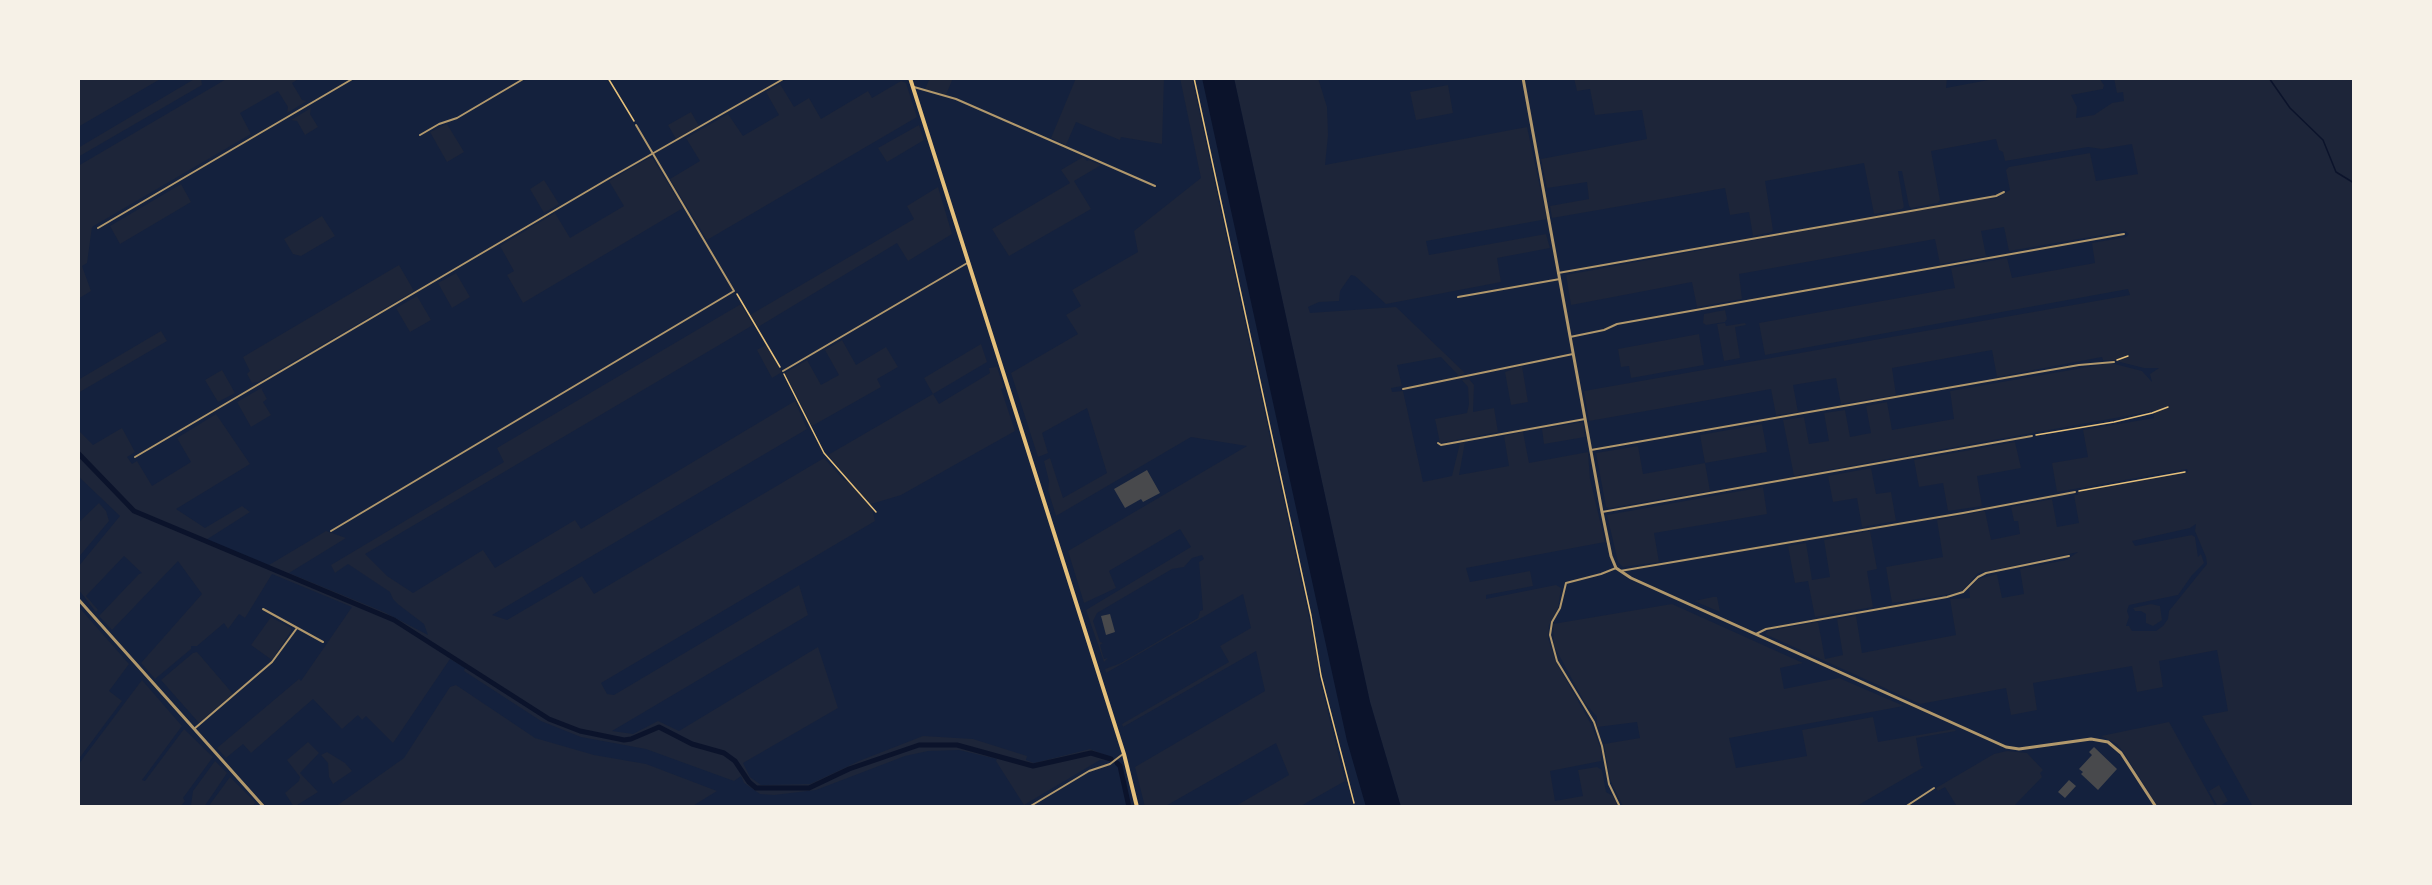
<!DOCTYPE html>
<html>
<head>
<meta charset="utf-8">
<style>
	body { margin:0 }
	#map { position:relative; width:2432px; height:885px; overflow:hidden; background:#14213d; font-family:Merriweather,serif }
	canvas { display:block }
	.frame { position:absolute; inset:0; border:80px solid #f6f1e7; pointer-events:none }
</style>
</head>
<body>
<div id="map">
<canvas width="2432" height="885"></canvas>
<div class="frame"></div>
</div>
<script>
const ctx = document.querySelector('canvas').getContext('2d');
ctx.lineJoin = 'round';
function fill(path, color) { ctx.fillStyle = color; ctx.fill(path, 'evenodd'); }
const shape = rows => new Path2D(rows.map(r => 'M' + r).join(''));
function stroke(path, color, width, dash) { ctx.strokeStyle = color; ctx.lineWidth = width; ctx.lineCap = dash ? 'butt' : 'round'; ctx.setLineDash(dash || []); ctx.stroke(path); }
const green = shape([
	[78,78,162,78,78,127],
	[196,78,201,78,202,85,78,157,78,148],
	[228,78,300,78,292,83,302,100,307,101,287,113,288,107,278,91,240,113,251,134,92,227,87,263,82,266,91,291,78,299,78,166],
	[930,78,953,78,946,95,925,89],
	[1076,78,1164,78,1162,144,1121,137,1120,140,1076,122,1066,145,1051,138],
	[1180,78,1192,78,1284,502,1317,654,1318,673,1345,781,1299,807,1234,807,1289,775,1276,743,1164,807,1145,807,1135,767,1265,691,1256,651,1123,727,1122,724,1229,662,1220,646,1251,628,1243,594,1106,673,1105,669,1121,663,1198,618,1200,611,1203,610,1199,562,1204,559,1202,555,1192,558,1184,567,1172,569,1097,613,1093,621,1100,642,1103,643,1100,645,1104,659,1108,658,1104,662,1086,610,1191,547,1180,529,1109,571,1116,588,1084,603,1068,551,1247,446,1191,437,1056,516,1048,490,1049,481,1044,461,1050,458,1063,498,1107,473,1087,408,1042,433,1048,453,1038,457,1011,373,1078,334,1066,315,1081,306,1072,290,1138,252,1134,231,1201,178],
	[1234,78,1318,78,1327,107,1328,135,1325,165,1527,127,1547,219,1426,241,1429,255,1546,234,1550,248,1497,258,1501,282,1386,304,1355,276,1351,275,1340,291,1339,301,1319,302,1308,307,1310,313,1396,307,1465,373,1459,376,1441,357,1397,365,1402,386,1391,388,1392,392,1403,391,1423,482,1452,476,1460,443,1465,442,1459,475,1509,466,1504,436,1523,432,1529,463,1588,452,1590,479,1605,542,1466,568,1470,582,1530,571,1533,586,1486,595,1486,599,1556,585,1561,588,1558,608,1549,625,1548,638,1556,662,1591,724,1602,752,1601,761,1550,771,1555,801,1583,796,1578,770,1597,767,1602,770,1606,792,1613,796,1618,807,1401,807,1370,702],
	[1574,78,1947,78,1946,88,1999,78,2099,78,2104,85,2103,89,2071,95,2077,107,2076,118,2094,115,2112,103,2124,101,2123,92,2117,93,2114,78,2354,78,2354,807,2253,807,2202,716,2228,711,2217,650,2159,661,2163,687,2137,692,2132,666,2033,683,2037,710,2011,715,2006,688,1920,704,1765,634,1768,631,1818,622,1825,659,1843,655,1837,619,1856,616,1862,653,1956,635,1950,599,1970,598,1969,589,1978,579,1997,574,2002,598,2024,594,2020,569,2066,560,2078,552,1978,573,1962,591,1956,593,1892,603,1886,567,1943,557,1937,520,1985,511,1991,540,2020,534,2018,521,2014,521,2011,507,2052,499,2057,527,2079,523,2074,495,2078,495,2077,492,2188,472,2187,469,2057,492,2052,463,2088,457,2083,430,2154,418,2154,411,1794,476,1783,420,1804,417,1809,444,1829,441,1824,413,1845,410,1850,437,1871,433,1866,406,1887,402,1892,430,1954,419,1950,391,2111,363,2142,371,2152,382,2150,374,2159,368,2144,368,2112,360,2103,360,2102,357,1997,377,1992,350,1892,368,1896,395,1841,404,1836,378,1793,385,1798,412,1776,415,1771,389,1589,421,1584,391,2130,295,2128,289,1765,355,1759,323,1955,288,1951,268,2007,258,2012,278,2095,263,2092,243,2126,237,2129,234,2125,231,2009,251,2004,227,1981,231,1986,256,1940,264,1935,239,1739,274,1742,299,1697,307,1692,282,1571,305,1566,275,1902,213,1985,199,1995,199,2010,190,2006,170,2009,167,2090,153,2096,181,2138,174,2132,144,2102,149,2088,147,2005,161,2003,152,1999,150,1996,139,1931,151,1940,200,1938,203,1911,208,1909,206,1902,171,1898,171,1904,207,1902,209,1874,214,1864,163,1765,181,1773,230,1772,232,1753,236,1749,212,1730,215,1725,188,1552,218,1550,206,1589,199,1587,182,1547,188,1541,159,1647,139,1642,110,1595,115,1590,89,1577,91],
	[2196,524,2195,531,2206,557,2207,564,2169,611,2168,619,2163,626,2156,631,2132,631,2129,626,2126,626,2129,617,2127,611,2129,605,2178,595,2192,575,2204,563,2201,554,2198,557,2195,537,2192,535,2135,546,2132,541,2190,528],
	[901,81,906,83,917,117,707,240,670,179,700,161,686,138,728,114,743,136,779,115,766,92,780,84,794,107,809,98,821,119,868,91,872,98],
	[1448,85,1453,113,1416,120,1410,92],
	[311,108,310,114,318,127,305,135,297,121,291,120],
	[691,112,699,126,676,139,668,125],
	[447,124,464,152,447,162,430,132],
	[919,125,924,140,887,162,878,148],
	[1083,157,1087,161,1089,160,1101,165,1074,181,1091,209,1009,256,992,229,1070,183,1061,170],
	[649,158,653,159,683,208,523,303,507,275,514,271,500,246,555,213,570,238,624,206,609,181],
	[544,180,559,204,544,213,530,189],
	[181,184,191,202,120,244,110,226],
	[938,187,952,234,908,261,897,243,758,327,750,315,914,219,907,206],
	[322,216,335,236,301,256,293,254,284,239],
	[399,265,414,291,258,382,252,383,247,374,250,371,243,357],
	[456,273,470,297,452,308,438,283],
	[417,296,431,320,410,332,396,308],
	[741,304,753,325,365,554,387,576,413,593,483,550,495,568,575,520,581,529,795,401,807,429,492,615,507,620,582,576,594,594,824,458,845,481,848,480,828,455,933,394,924,378,981,344,987,362,933,394,939,404,990,373,989,368,997,367,1004,388,1001,389,1015,431,901,495,871,504,875,521,601,683,607,694,614,695,799,585,808,615,612,731,633,734,658,721,679,731,818,647,838,708,743,763,750,777,761,785,810,784,859,761,923,736,973,739,1027,756,1026,760,1034,763,1090,749,1113,758,1110,761,1100,760,1024,805,996,761,997,759,959,750,928,751,905,756,816,790,774,795,760,794,744,783,741,776,734,781,646,749,581,737,541,721,464,671,465,668,450,659,393,743,366,716,362,720,358,715,342,729,313,699,251,753,243,744,226,758,217,748,299,679,301,681,352,607,272,574,245,618,239,614,228,629,224,623,197,646,191,646,191,649,155,679,141,663,202,594,178,561,112,630,99,616,139,574,142,573,124,556,86,596,98,610,96,612,78,589,78,567,120,516,78,476,78,430,93,445,122,428,135,452,127,457,132,464,137,461,152,486,191,462,177,438,216,414,250,464,176,509,205,528,242,506,250,512,206,540,269,565,326,531,346,538,289,573,384,612,428,635,424,624,399,605,393,599,390,592,348,564,335,573,331,565,504,462,497,448],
	[1725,310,1727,319,1725,322,1706,325,1703,323,1704,314],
	[1725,323,1726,326,1745,323,1746,325,1735,327,1740,358,1724,361,1717,324],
	[161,331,167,341,78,393,78,380],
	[1699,334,1704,365,1631,378,1629,366,1621,367,1618,349],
	[842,340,856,365,886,347,898,367,877,379,881,387,812,426,785,373,807,360,821,385,839,375,825,350],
	[766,345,782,372,772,378,757,350],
	[1522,366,1528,402,1511,405,1505,372],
	[222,370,235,393,218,402,205,380],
	[1469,379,1474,385,1473,412,1494,408,1498,432,1440,443,1435,419,1467,413,1469,404,1468,387,1462,380],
	[263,387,262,390,267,399,263,402,271,415,251,427,237,402],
	[1583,422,1585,437,1544,444,1542,429],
	[1762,424,1767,452,1705,463,1710,491,1609,508,1606,507,1596,453,1638,446,1643,474,1705,463,1700,435],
	[2015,442,2021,468,1977,476,1982,506,1948,511,1943,483,1919,487,1914,460],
	[1871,468,1876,494,1891,492,1896,521,1862,527,1857,498,1833,502,1828,476],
	[1763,487,1767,514,1654,533,1659,562,1623,567,1618,562,1607,515],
	[99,503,106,511,109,521,78,558,78,523],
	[1870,531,1877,569,1867,571,1873,607,1815,617,1808,581,1795,583,1788,546,1806,543,1812,580,1830,577,1824,540],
	[1717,597,1720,612,1694,601,1713,597],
	[1672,604,1803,663,1780,668,1784,689,1839,678,1904,706,1729,738,1736,768,1807,756,1802,730,1873,717,1878,742,1954,729,1956,731,1916,738,1921,766,1924,767,1855,807,1623,807,1610,779,1604,744,1640,738,1637,722,1597,727,1597,717,1585,703,1554,646,1553,624],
	[2151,604,2160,606,2162,620,2153,626,2146,623,2146,614,2141,611,2135,611,2133,608],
	[78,606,129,664,109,691,122,701,78,760],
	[271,617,291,628,291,631,272,660,251,645],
	[197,652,233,694,199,723,161,680,193,653],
	[142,680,182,726,142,780,145,781,184,729,213,757,183,798,185,801,180,807,78,807,78,765],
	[456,685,535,738,594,755,646,764,717,791,691,807,335,807,404,758,450,687],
	[2169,722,2216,807,2158,807,2124,753,2117,744,2101,736],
	[308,742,319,753,300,773,318,792,294,807,285,793,299,781,300,777,287,760],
	[2007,751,2027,753,2043,770,2040,773,2042,777,2013,807,1954,807,1956,805,1945,787,1938,791,1936,788,1994,754],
	[327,752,345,763,352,771,333,784,329,777,328,763,321,755],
	[215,761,227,773,204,807,193,807,191,805,193,791],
	[230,777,255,802,253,807,208,807],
	[2219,785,2228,801,2218,807,2209,791]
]);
const water = shape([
	[1202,78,1234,78,1370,702,1401,807,1366,807,1347,741]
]);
const stream = shape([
	[2269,78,2290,108,2323,140,2336,172,2354,183]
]);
const canal = shape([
	[78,453,134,511,394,620,549,719,580,731,624,740,631,739,659,727,692,744,724,753,735,761,749,782,756,788,809,788,849,769,919,745,957,745,1033,766,1091,753,1111,759],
	[1117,763,1120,766,1129,807]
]);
const building = shape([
	[1147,470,1160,493,1143,502,1141,499,1125,508,1114,489],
	[1110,614,1115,632,1106,635,1101,616],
	[2094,747,2117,769,2098,790,2081,774,2083,772,2079,769,2092,755,2089,752],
	[2069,780,2076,786,2065,798,2058,792]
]);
const path = shape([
	[608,78,634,121],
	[1194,78,1311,616,1321,676,1354,803],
	[737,294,780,367],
	[2117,360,2128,356],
	[784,374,824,453,876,512],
	[2036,435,2114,422,2152,413,2168,407],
	[2079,491,2185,472]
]);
const minor = shape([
	[902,78,904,78],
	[914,87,956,99,1155,186],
	[420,135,439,124,457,118,525,78],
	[98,228,354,78],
	[1558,273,1996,196,2004,192],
	[1458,297,1560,279],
	[1570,337,1604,330,1617,324,2124,234],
	[783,371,969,262],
	[1403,389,1573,354],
	[1438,443,1441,445,1585,419],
	[1591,450,2079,365,2114,362],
	[135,457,608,179,785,78],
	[1602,512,2032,436],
	[331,531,734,291,636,125],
	[1616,568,1601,574,1566,583,1560,608,1552,622,1550,635,1557,661,1594,722,1602,746,1609,784,1620,807],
	[1620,571,1963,513,2075,492],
	[263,609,323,642],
	[1756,634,1766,629,1947,597,1963,592,1978,577,1986,573,2069,556],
	[194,729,272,662,297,628],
	[1029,807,1089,771,1110,764,1123,754],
	[1349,807,1351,806],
	[1905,807,1934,788]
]);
const tertiary = shape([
	[1523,78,1602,512,1611,556,1616,568,1631,578,2006,747,2019,749,2091,739,2108,742,2121,753,2156,807],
	[78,599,264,807]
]);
const secondary = shape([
	[910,78,1124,754,1137,807]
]);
fill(green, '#1d2539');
fill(water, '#0b132b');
stroke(stream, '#0b132b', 1.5);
stroke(canal, '#0b132b', 5);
fill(building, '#48494c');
stroke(path, '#e5c07b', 1.5);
stroke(minor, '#b1986c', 2);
stroke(tertiary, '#b1986c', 3);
stroke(secondary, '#e5c07b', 4);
</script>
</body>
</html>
